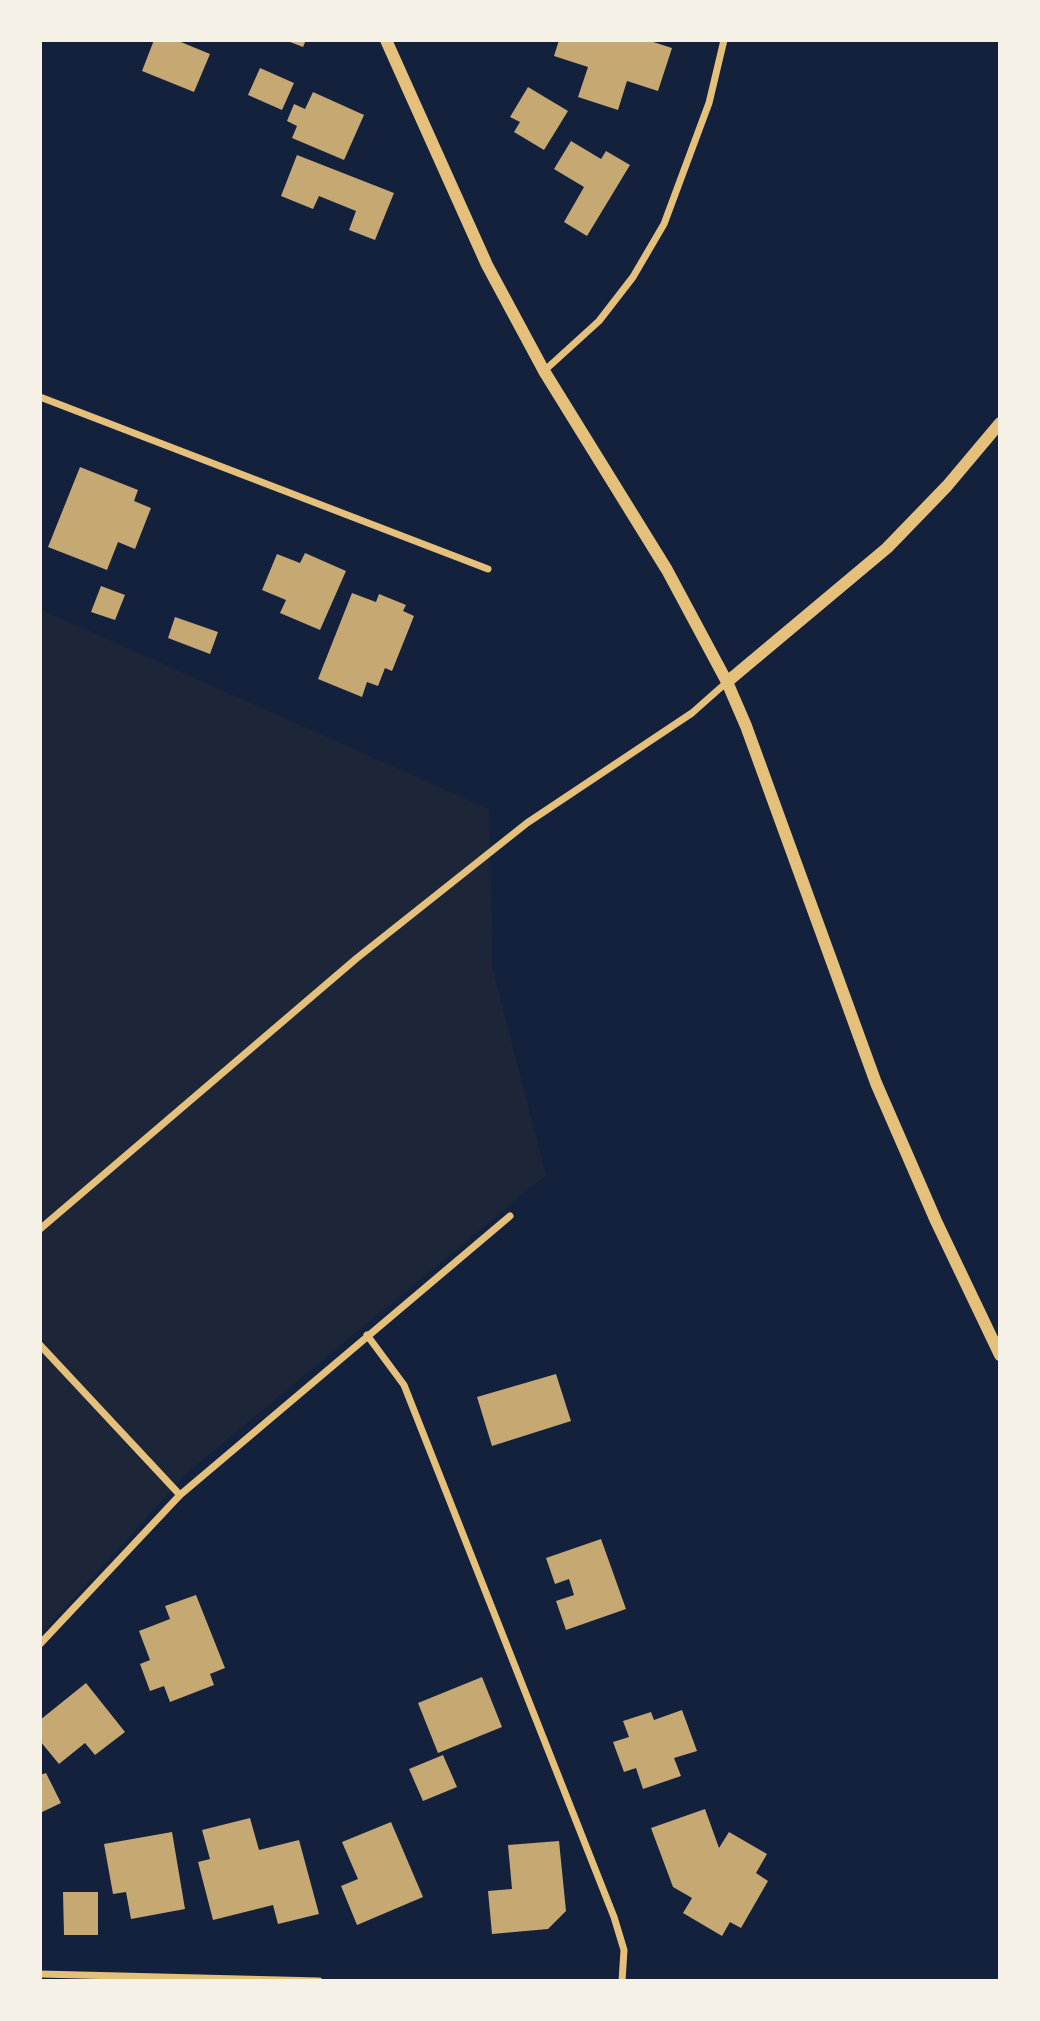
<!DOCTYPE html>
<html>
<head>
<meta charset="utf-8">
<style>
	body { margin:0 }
	#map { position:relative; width:1040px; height:2021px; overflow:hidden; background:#14213d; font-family:"Libre Baskerville",serif }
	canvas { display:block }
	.frame { position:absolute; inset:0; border:42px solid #f6f1e7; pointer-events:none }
</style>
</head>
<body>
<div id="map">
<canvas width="1040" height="2021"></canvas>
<div class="frame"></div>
</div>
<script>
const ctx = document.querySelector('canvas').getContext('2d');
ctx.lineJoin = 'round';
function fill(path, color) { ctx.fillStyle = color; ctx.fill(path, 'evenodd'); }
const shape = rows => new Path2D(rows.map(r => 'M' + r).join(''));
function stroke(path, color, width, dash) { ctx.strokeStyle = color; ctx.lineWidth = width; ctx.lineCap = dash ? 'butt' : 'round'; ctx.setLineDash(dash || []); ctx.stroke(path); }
const green = shape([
	[40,609,489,809,493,970,546,1175,187,1473,40,1635]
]);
const building = shape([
	[154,40,176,40,210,54,194,92,142,71],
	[285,40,306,40,303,47],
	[559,40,647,40,672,48,658,91,627,81,618,110,578,97,588,67,554,56],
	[260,68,294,83,282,110,248,95],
	[528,87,568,111,544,150,514,132,520,122,510,117],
	[313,92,364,115,344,160,292,138,297,126,287,121,294,104,305,109],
	[571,141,601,159,606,151,630,165,587,236,564,222,584,187,554,169],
	[297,155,394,193,375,240,349,230,356,211,319,196,313,209,281,196],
	[80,467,138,490,134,501,151,508,135,549,118,542,107,570,48,547],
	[305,553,346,571,320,630,280,613,286,600,262,590,277,554,300,563],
	[101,586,125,595,115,620,91,612],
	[352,593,376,602,379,594,406,605,403,611,414,616,392,671,385,668,378,686,367,682,362,697,318,679],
	[175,617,218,632,210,654,168,638],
	[556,1374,571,1421,492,1446,477,1397],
	[601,1539,626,1609,566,1630,556,1601,574,1595,569,1579,555,1584,546,1558],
	[196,1595,225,1668,210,1674,214,1685,170,1702,164,1686,150,1691,140,1664,150,1660,139,1631,170,1619,165,1606],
	[482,1677,502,1727,438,1753,418,1703],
	[86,1683,125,1732,95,1755,85,1743,59,1764,40,1741,40,1720],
	[682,1710,697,1751,674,1758,681,1776,643,1789,636,1768,624,1772,613,1742,629,1737,623,1721,651,1712,654,1720],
	[443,1755,457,1787,423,1801,409,1769],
	[46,1773,61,1803,40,1813,40,1775],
	[705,1809,719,1848,729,1832,767,1854,756,1873,768,1881,741,1928,730,1922,722,1936,683,1913,692,1898,673,1887,651,1828],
	[250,1818,259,1850,299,1840,319,1914,278,1924,273,1905,213,1920,198,1862,210,1859,202,1830],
	[391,1822,423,1897,357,1925,341,1886,358,1879,342,1842],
	[172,1832,185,1909,131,1919,126,1892,113,1894,104,1844],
	[559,1841,566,1911,548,1929,492,1934,488,1891,512,1889,508,1845],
	[63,1892,98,1892,98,1935,64,1935]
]);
const minor = shape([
	[544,371,599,321,633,277,664,224,709,103,724,40],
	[40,397,488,569],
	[40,1229,357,958,527,823,692,713,727,682],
	[367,1335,404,1385,614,1917,624,1950,622,1981],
	[40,1345,180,1495],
	[40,1644,180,1495,510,1216],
	[40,1974,319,1981]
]);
const tertiary = shape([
	[386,40,487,265,544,371,667,570,727,682,746,726,876,1083,936,1221,1000,1355],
	[727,682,887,548,947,486,1000,423]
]);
fill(green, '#1d2539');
fill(building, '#c6a872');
stroke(minor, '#e5c07b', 7);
stroke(tertiary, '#e5c07b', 12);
</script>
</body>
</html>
